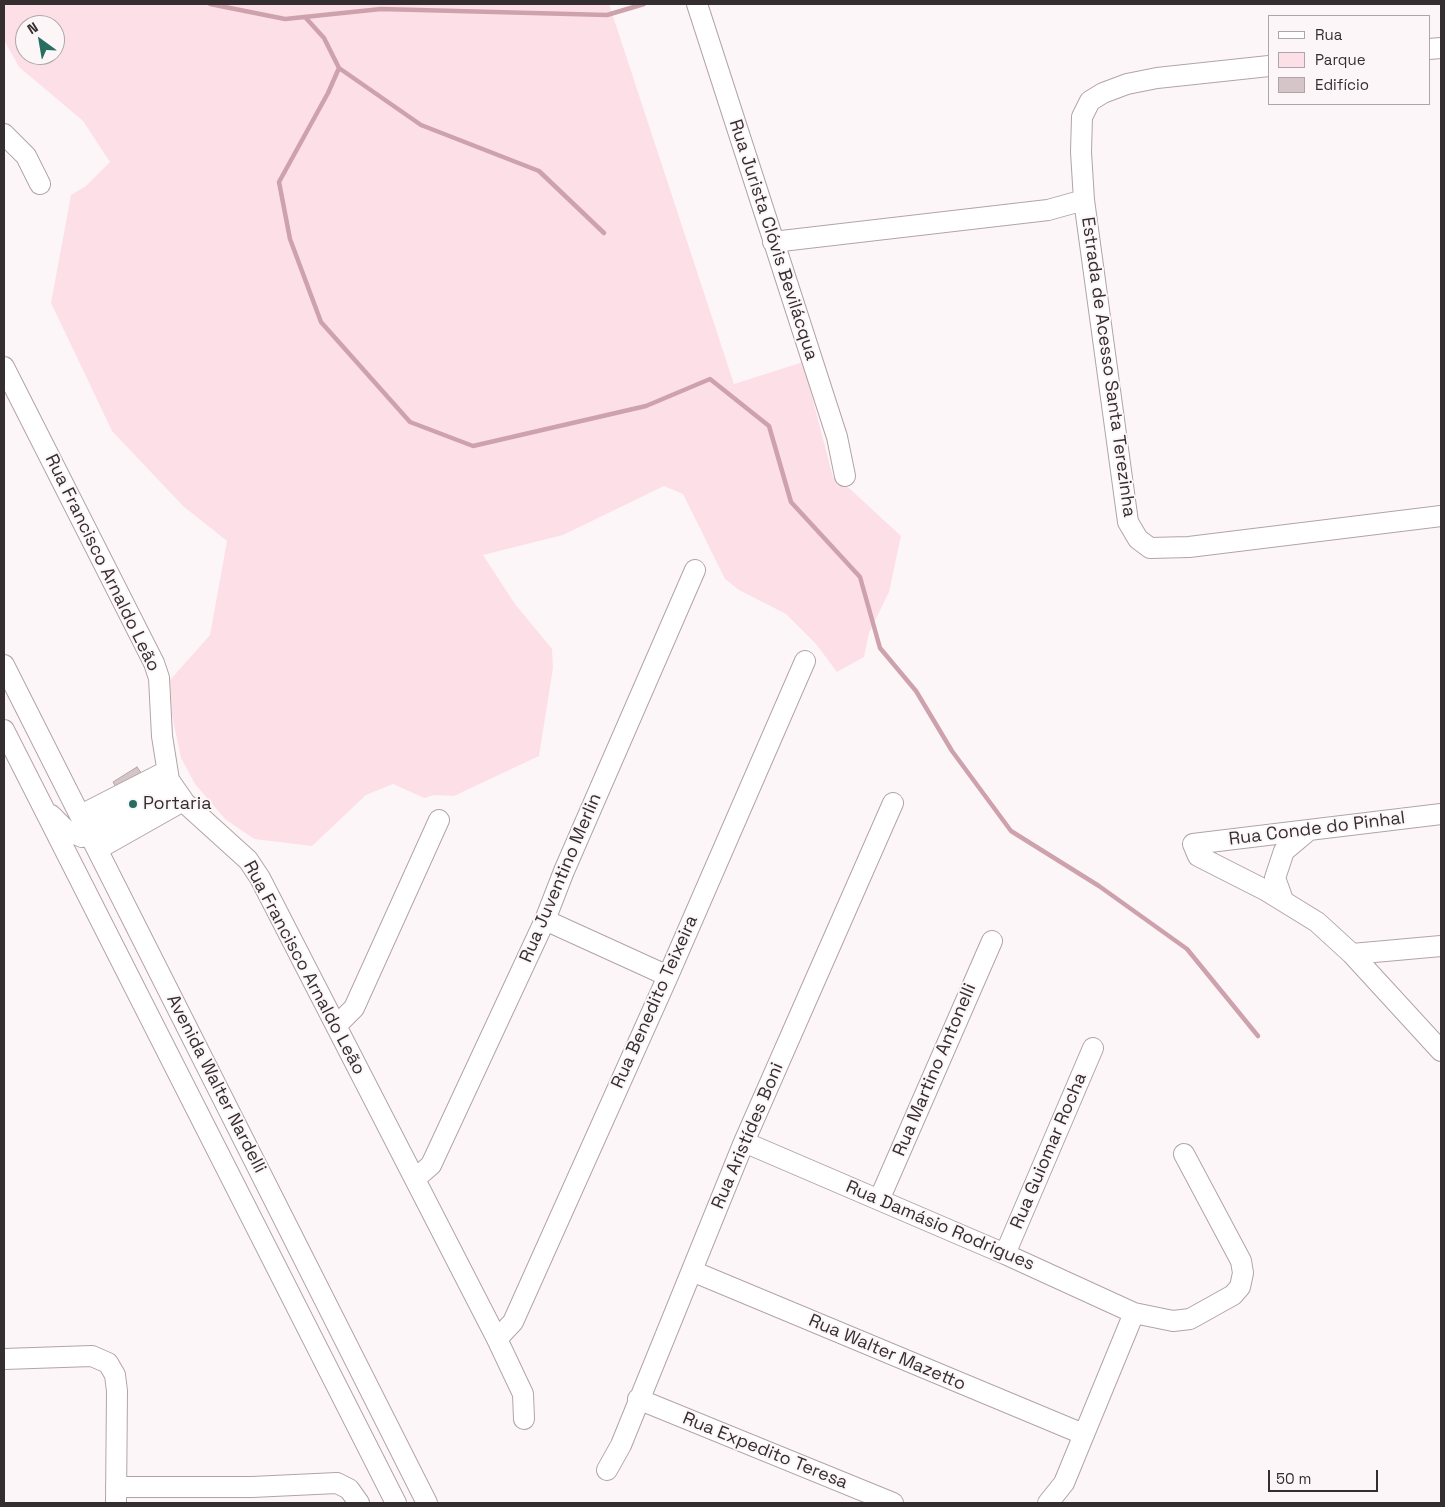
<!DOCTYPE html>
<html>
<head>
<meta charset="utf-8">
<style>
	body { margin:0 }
	#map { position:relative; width:1445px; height:1507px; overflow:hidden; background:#fdf6f8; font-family:"Space Grotesk",sans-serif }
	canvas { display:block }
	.frame { position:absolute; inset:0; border:5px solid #352e30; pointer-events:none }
	.legend { position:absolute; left:1268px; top:15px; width:162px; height:90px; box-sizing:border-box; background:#fdf6f8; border:1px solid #ada6a8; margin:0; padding:6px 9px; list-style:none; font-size:15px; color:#352e30 }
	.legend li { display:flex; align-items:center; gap:10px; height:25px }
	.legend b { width:25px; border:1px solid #ada6a8 }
	.north { position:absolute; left:15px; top:15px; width:50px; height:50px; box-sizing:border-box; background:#fdf6f8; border:1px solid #ada6a8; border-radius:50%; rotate:328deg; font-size:14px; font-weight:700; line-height:20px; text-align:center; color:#352e30 }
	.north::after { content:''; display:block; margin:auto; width:18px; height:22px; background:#266d62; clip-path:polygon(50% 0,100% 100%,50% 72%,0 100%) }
	.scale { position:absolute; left:1268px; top:1470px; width:110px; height:22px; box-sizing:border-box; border:2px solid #352e30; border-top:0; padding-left:6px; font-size:15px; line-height:18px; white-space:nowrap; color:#352e30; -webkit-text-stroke:4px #fdf6f8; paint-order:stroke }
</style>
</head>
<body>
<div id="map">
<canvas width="1445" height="1507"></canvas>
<div class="frame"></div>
<ul class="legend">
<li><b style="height:6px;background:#fff"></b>Rua</li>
<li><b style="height:14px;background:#fde0e7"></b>Parque</li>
<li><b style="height:14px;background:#d5c5c8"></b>Edifício</li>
</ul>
<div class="north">N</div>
<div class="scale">50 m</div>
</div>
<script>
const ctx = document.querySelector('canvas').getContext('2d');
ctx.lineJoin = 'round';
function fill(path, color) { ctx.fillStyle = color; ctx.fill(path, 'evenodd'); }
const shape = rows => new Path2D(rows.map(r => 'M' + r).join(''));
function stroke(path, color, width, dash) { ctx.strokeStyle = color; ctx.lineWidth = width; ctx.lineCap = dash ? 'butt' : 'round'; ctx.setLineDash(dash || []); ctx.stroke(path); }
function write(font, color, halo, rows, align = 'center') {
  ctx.font = font + ' "Space Grotesk",sans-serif'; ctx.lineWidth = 4; ctx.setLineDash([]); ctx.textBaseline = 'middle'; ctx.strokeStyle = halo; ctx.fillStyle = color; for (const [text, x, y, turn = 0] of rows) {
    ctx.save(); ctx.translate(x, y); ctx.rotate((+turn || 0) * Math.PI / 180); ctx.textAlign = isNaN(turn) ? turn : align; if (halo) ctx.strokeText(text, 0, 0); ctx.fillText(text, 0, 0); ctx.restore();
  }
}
const green = shape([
	[4,4,609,4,734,384,803,362,833,477,849,488,901,536,889,592,869,633,864,657,837,672,816,644,786,614,739,590,725,579,683,494,664,486,563,535,483,555,515,604,552,649,553,668,539,756,454,796,434,795,424,798,393,784,366,795,312,846,254,839,225,819,195,784,181,758,172,715,170,680,210,635,227,541,183,506,112,431,51,303,71,195,86,186,110,162,83,121,19,67,4,40],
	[25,25,55,25,55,55,25,55]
]);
const stream = shape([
	[210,4,285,19,381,9,607,15,644,4],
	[305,17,324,38,339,68,421,125,539,171,604,233],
	[339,68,328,93,279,182,290,239,321,322,410,422,473,446,646,406,710,379,769,426,791,502,860,577,880,648,916,691,952,751,1011,831,1099,886,1187,949,1258,1036]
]);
const building = shape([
	[137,767,142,774,117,789,113,782,137,767]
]);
const minor = shape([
	[697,4,837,437,845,476],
	[1429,49,1441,48],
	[1269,66,1157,78,1127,84,1103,93,1090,101,1082,117,1081,152,1084,200,1128,522,1138,539,1150,548,1189,547,1441,516],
	[4,134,26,156,40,184],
	[773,242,1048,210,1084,200],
	[4,367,154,663,159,678,162,736,169,780,185,803,248,860,260,878,497,1339,523,1394,524,1419],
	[4,665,427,1503],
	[4,730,396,1503],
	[1441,814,1193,844,1198,856,1265,890,1317,922,1352,954,1441,1051],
	[51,815,66,830,82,837,174,790],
	[81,815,167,771],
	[98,849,183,801],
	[1283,900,1275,878,1284,851,1309,830],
	[545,920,668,976],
	[1352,954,1441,946],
	[336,1026,354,1008,439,820],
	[744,1142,1005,1254,1134,1313,1173,1321,1190,1319,1233,1295,1240,1287,1243,1273,1241,1261,1184,1154],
	[416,1178,431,1165,545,920,564,871,695,570],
	[879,1200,992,941],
	[1005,1254,1093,1048],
	[692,1271,1083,1434],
	[497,1339,513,1322,668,976,805,661],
	[4,1359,92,1356,108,1363,115,1375,117,1391,116,1503],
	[638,1399,893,1503],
	[607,1470,621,1445,744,1142,893,803],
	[116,1487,252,1487,337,1483,349,1489,359,1503],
	[1048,1503,1064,1483,1134,1313]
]);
const markers = [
	[133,804,5,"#266d62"]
];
const streetNames = [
	["Rua Jurista Clóvis Bevilácqua",773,240,72],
	["Estrada de Acesso Santa Terezinha",1108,367,82],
	["Rua Francisco Arnaldo Leão",102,563,64],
	["Rua Conde do Pinhal",1317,829,-7],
	["Rua Juventino Merlin",561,878,-67],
	["Rua Francisco Arnaldo Leão",304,968,62],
	["Rua Benedito Teixeira",655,1002,-66],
	["Rua Martino Antonelli",935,1070,-67],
	["Avenida Walter Nardelli",216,1084,63],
	["Rua Aristídes Boni",748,1136,-67],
	["Rua Guiomar Rocha",1049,1151,-67],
	["Rua Damásio Rodrigues",940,1226,23],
	["Rua Walter Mazetto",887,1353,23],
	["Rua Expedito Teresa",765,1451,22]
];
const poiNames = [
	["Portaria",143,804]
];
fill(green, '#fde0e7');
stroke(stream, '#cea2ad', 4.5);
fill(building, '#d5c5c8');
stroke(building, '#b4a4a7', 1);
stroke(minor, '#b3a3a6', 22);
stroke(minor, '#fff', 20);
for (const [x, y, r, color] of markers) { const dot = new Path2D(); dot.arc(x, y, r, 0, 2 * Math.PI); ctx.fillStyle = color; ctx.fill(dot); stroke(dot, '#fdf6f8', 2); }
write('18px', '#352e30', '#fdf6f8', streetNames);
write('18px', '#352e30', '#fdf6f8', poiNames, 'left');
</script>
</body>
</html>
